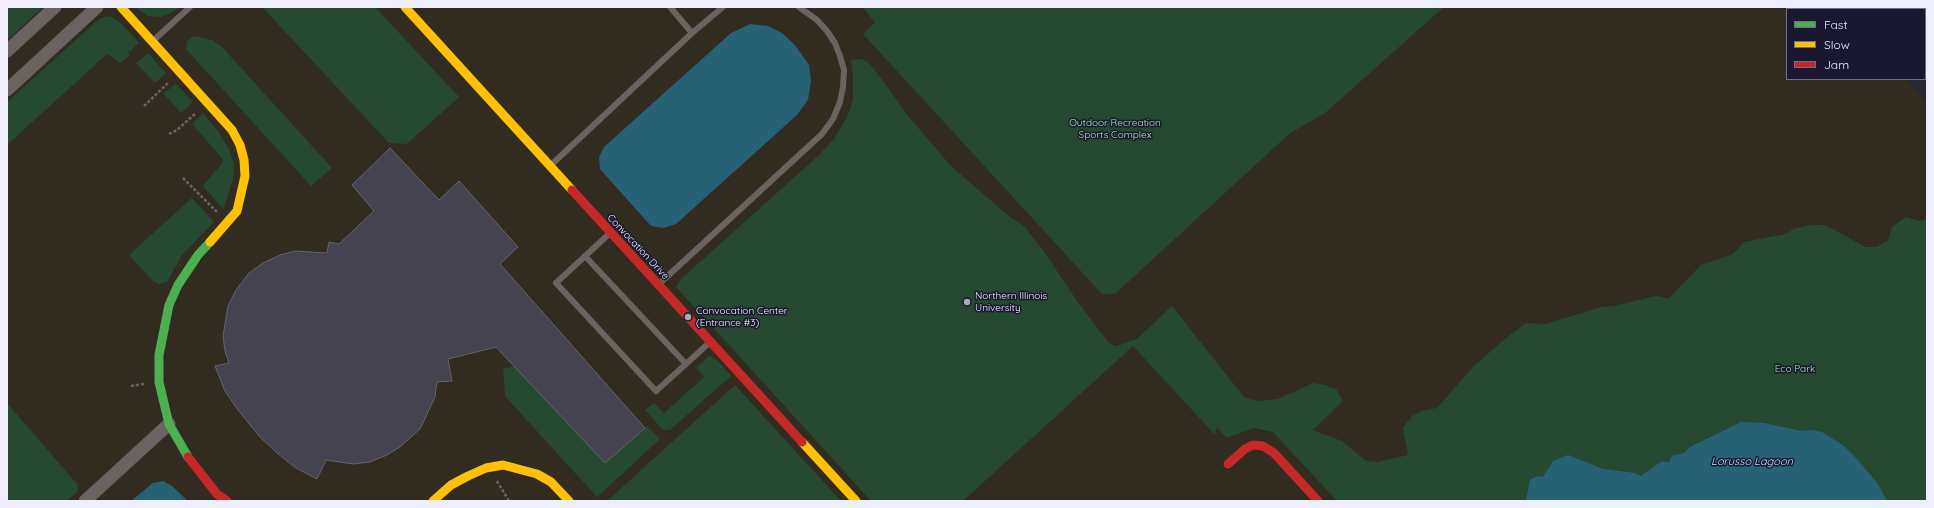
<!DOCTYPE html>
<html>
<head>
<meta charset="utf-8">
<style>
	body { margin:0 }
	#map { position:relative; width:1934px; height:508px; overflow:hidden; background:#282835; font-family:Quicksand,sans-serif }
	canvas { display:block }
	.frame { position:absolute; inset:0; border:8px solid #eeeefc; pointer-events:none }
	.legend { position:absolute; left:1786px; top:8px; width:140px; height:72px; box-sizing:border-box; background:#1a1831; border:1px solid #6f6e82; margin:0; padding:5px 7px; list-style:none; font-size:12px; color:#eeeefc }
	.legend li { display:flex; align-items:center; gap:8px; height:20px }
	.legend b { width:20px; border:1px solid #6f6e82 }
</style>
</head>
<body>
<div id="map">
<canvas width="1934" height="508"></canvas>
<div class="frame"></div>
<ul class="legend">
<li><b style="height:5px;background:#4caf50"></b>Fast</li>
<li><b style="height:5px;background:#ffc107"></b>Slow</li>
<li><b style="height:5px;background:#c62828"></b>Jam</li>
</ul>
</div>
<script>
const ctx = document.querySelector('canvas').getContext('2d');
ctx.lineJoin = 'round';
function fill(path, color) { ctx.fillStyle = color; ctx.fill(path, 'evenodd'); }
const shape = rows => new Path2D(rows.map(r => 'M' + r).join(''));
function stroke(path, color, width, dash) { ctx.strokeStyle = color; ctx.lineWidth = width; ctx.lineCap = dash ? 'butt' : 'round'; ctx.setLineDash(dash || []); ctx.stroke(path); }
function write(font, color, halo, rows, align = 'center') {
  ctx.font = font + ' Quicksand,sans-serif'; ctx.lineWidth = 3; ctx.setLineDash([]); ctx.textBaseline = 'middle'; ctx.strokeStyle = halo; ctx.fillStyle = color; for (const [text, x, y, turn = 0] of rows) {
    ctx.save(); ctx.translate(x, y); ctx.rotate((+turn || 0) * Math.PI / 180); ctx.textAlign = isNaN(turn) ? turn : align; if (halo) ctx.strokeText(text, 0, 0); ctx.fillText(text, 0, 0); ctx.restore();
  }
}
const education = shape([
	[7,7,1841,7,1843,9,1787,9,1787,79,1906,79,1927,103,1927,501,7,501]
]);
const green = shape([
	[7,7,43,7,7,40],
	[135,7,181,7,167,15,159,17,148,16],
	[262,7,375,7,459,97,407,144,389,143],
	[862,7,1444,7,1325,113,1289,134,1115,294,1102,294,863,34,875,22],
	[110,16,120,22,139,43,128,53,130,55,120,63,107,54,7,145,7,102,98,20,104,17],
	[194,36,212,40,222,47,332,168,311,186,186,49,187,41],
	[148,53,166,73,155,83,136,63],
	[862,59,870,64,880,77,909,117,951,166,1010,217,1024,226,1045,253,1077,301,1109,343,1116,346,1137,339,1172,306,1244,397,1257,401,1278,399,1313,383,1325,385,1336,389,1343,401,1313,430,1342,441,1366,461,1377,462,1408,455,1403,428,1412,416,1424,410,1437,408,1473,367,1500,343,1526,323,1546,324,1601,307,1614,306,1656,296,1669,298,1701,265,1733,254,1744,242,1785,234,1796,228,1811,225,1826,225,1865,247,1877,247,1888,240,1892,227,1906,217,1919,221,1927,219,1927,501,1337,501,1273,432,1254,428,1226,438,1217,427,1215,435,1133,346,963,501,871,501,676,287,681,279,819,155,834,139,847,117,853,100,853,75,851,60],
	[176,84,193,102,181,113,163,93],
	[203,113,220,134,229,149,234,164,233,180,223,209,203,186,223,162,222,158,192,124],
	[192,198,214,222,182,255,167,282,159,284,153,281,129,255],
	[709,356,715,358,731,376,670,430,663,430,645,410,654,403,664,413,704,377,696,368],
	[515,366,605,463,647,426,660,439,597,497,505,396,503,369],
	[735,385,841,501,607,501],
	[7,403,77,484,78,491,67,501,7,501]
]);
const water = shape([
	[750,24,768,26,782,33,795,45,809,65,811,81,808,100,797,115,676,224,664,228,651,226,600,169,599,157,604,147,731,33],
	[1741,422,1764,423,1801,431,1812,430,1822,432,1844,446,1857,459,1878,484,1887,501,1518,501,1526,500,1530,480,1537,476,1543,477,1553,461,1568,455,1603,469,1635,473,1641,476,1662,461,1669,463,1672,456,1684,453,1690,447],
	[163,481,172,486,188,501,131,501,153,483]
]);
const building = shape([
	[1913,7,1927,7,1927,24,1925,21,1925,9,1914,9,1913,7],
	[390,148,439,200,459,181,518,247,500,264,645,428,605,463,496,347,448,359,452,381,437,382,435,397,420,429,400,447,387,455,370,462,353,464,326,460,317,479,296,468,277,453,259,436,238,410,225,391,215,366,229,363,225,351,223,336,228,306,236,290,249,273,263,263,280,255,295,251,327,253,329,242,339,244,374,211,352,185,390,148]
]);
const path = shape([
	[144,106,169,82],
	[169,134,177,130,196,113],
	[183,178,217,212],
	[131,386,144,384],
	[497,481,509,501]
]);
const lane = shape([
	[692,33,723,7],
	[154,40,190,7],
	[551,165,692,33,670,7],
	[585,256,686,364,656,391,556,283,609,234],
	[659,284,822,134,833,119,840,102,843,87,844,70,840,56,835,43,827,31,817,20,799,7],
	[686,364,710,342]
]);
const street = shape([
	[7,51,55,7],
	[7,90,97,7],
	[85,501,169,424]
]);
const fast = shape([
	[188,457,169,424,159,382,159,355,169,305,178,285,198,255,210,242]
]);
const slow = shape([
	[121,7,232,130,240,145,244,160,245,176,237,211,210,242],
	[405,7,572,190],
	[802,442,856,501],
	[433,501,451,485,468,476,486,468,503,465,537,474,551,482,569,501]
]);
const jam = shape([
	[572,190,802,442],
	[188,457,217,494,227,501],
	[1228,464,1245,449,1253,445,1263,446,1274,453,1318,501]
]);
const markers = [
	[967,302,4,"#a9a9b6"],
	[688,317,4,"#a9a9b6"]
];
const parkNames = [
	["Outdoor Recreation",1115,123],
	["Sports Complex",1115,135],
	["Eco Park",1795,369]
];
const streetNames = [
	["Convocation Drive",638,247,47]
];
const poiNames = [
	["Northern Illinois",975,296],
	["University",975,308],
	["Convocation Center",696,311],
	["(Entrance #3)",696,323]
];
const waterNames = [
	["Lorusso Lagoon",1752,462]
];
fill(education, '#322b1f');
fill(green, '#264931');
fill(water, '#276176');
fill(building, '#45434f');
stroke(building, '#65636f', 1);
stroke(path, '#686466', 2.5, [3, 2]);
stroke(lane, '#6a6362', 6);
stroke(street, '#6a6362', 13);
stroke(fast, '#4caf50', 9);
stroke(slow, '#ffc107', 9);
stroke(jam, '#c62828', 9);
for (const [x, y, r, color] of markers) { const dot = new Path2D(); dot.arc(x, y, r, 0, 2 * Math.PI); ctx.fillStyle = color; ctx.fill(dot); stroke(dot, '#1a1831', 1.5); }
write('10px', '#a3e8b1', '#1a1831', parkNames);
write('10px', '#eeeefc', '#1a1831', streetNames);
write('10px', '#eeeefc', '#1a1831', poiNames, 'left');
write('italic 11px', '#b0e5fa', '#1a1831', waterNames);
</script>
</body>
</html>
